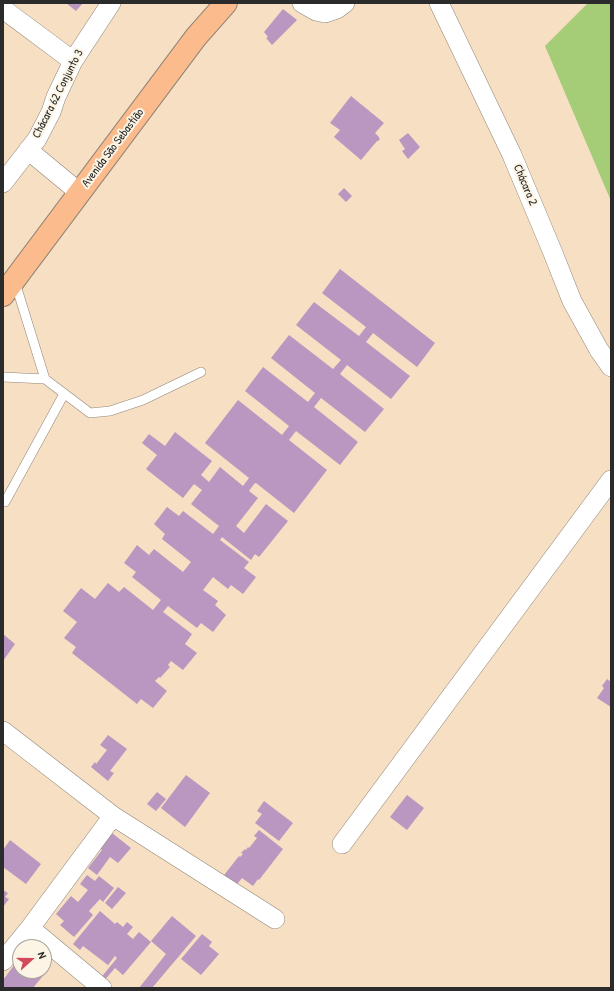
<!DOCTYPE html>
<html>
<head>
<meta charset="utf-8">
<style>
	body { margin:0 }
	#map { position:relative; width:614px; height:991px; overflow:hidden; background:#f6dfc3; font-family:"Patrick Hand",sans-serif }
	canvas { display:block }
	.frame { position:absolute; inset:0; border:4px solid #2b2b2b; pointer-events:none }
	.north { position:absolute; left:12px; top:939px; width:40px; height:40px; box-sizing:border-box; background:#fcf5e5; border:1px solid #a8a49b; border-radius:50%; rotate:69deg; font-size:11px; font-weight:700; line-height:16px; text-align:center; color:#2b2b2b }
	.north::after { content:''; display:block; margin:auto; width:14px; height:18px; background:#d1495b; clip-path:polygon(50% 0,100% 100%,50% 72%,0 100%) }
</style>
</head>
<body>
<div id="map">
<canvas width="614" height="991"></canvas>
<div class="frame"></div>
<div class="north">N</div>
</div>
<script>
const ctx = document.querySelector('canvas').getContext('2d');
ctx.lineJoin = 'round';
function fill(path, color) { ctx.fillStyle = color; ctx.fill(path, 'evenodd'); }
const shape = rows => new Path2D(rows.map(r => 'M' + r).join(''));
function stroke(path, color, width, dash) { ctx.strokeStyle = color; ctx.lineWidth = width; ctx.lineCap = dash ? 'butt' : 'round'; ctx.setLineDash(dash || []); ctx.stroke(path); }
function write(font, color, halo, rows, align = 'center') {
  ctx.font = font + ' "Patrick Hand",sans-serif'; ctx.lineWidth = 4; ctx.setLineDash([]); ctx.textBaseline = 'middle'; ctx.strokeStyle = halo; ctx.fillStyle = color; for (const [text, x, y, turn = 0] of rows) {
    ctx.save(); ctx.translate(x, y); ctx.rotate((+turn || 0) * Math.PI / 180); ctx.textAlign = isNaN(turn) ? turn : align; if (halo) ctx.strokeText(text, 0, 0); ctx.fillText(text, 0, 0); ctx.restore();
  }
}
const green = shape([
	[588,3,611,3,611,201,545,46]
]);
const building = shape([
	[66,3,83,3,76,11],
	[283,9,297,20,272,45,266,38,268,37,264,32],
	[351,96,384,123,375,133,379,137,379,138,380,139,378,141,377,141,361,160,334,137,340,130,330,123],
	[408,133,420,147,408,159,402,151,405,149,399,140],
	[344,188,352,196,346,202,338,194],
	[340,269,435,343,417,367,373,333,366,342,410,376,391,399,347,365,340,374,384,409,365,432,321,398,314,407,358,442,340,465,296,431,289,440,327,470,294,513,256,483,254,484,249,491,258,498,236,526,244,533,266,504,288,521,259,557,255,554,251,560,222,537,220,540,249,562,244,568,256,577,243,594,231,585,228,589,213,577,203,590,218,601,215,605,226,615,213,632,201,623,197,628,168,606,163,612,192,634,185,644,197,653,183,670,171,661,168,665,170,667,160,678,159,677,155,681,167,691,153,708,141,699,137,704,72,653,76,647,64,638,77,622,63,611,81,588,95,599,108,583,119,592,124,587,153,610,161,600,132,577,136,572,124,563,137,545,149,555,154,549,183,572,191,562,162,539,165,534,154,524,167,507,179,516,183,511,213,534,219,526,191,504,202,490,194,484,183,498,146,469,157,455,142,443,149,434,165,446,175,432,212,461,201,475,209,482,220,467,243,486,249,478,205,443,238,400,282,435,289,426,245,391,263,367,308,402,315,393,271,358,289,335,333,369,341,360,296,325,314,302,359,336,366,327,322,293],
	[3,634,15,644,3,661],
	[607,679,611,682,611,707,597,698,604,688,602,686],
	[108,735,127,749,110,771,114,773,108,781,91,767,95,762,96,764,107,750,100,745],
	[186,775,210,793,185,827,161,808],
	[157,792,166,799,156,811,147,804],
	[407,795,424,808,407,830,390,817],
	[264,801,293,823,279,841,255,823,262,814,257,811],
	[259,830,283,849,259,880,258,879,253,886,242,878,234,888,221,879,239,856,240,857,243,854,241,853,245,849,246,850,248,847,249,848,257,838,254,836],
	[112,833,131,848,118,863,110,857,97,875,88,868,102,850,100,848],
	[10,840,41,864,26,884,3,867,3,850],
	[87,875,95,881,99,876,114,888,103,902,100,899,89,911,93,915,74,937,60,925,64,921,56,914,71,896,78,902,88,890,80,884],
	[118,887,126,893,112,909,105,903],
	[3,890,8,893,5,897,9,899,3,907],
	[100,911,115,924,117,922,123,927,127,922,133,927,127,934,133,939,139,932,151,942,123,975,115,968,103,982,99,980,117,958,115,956,108,965,83,946,80,950,73,944],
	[172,916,196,936,152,988,139,988,166,954,151,941],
	[202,934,212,942,209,946,219,954,201,975,181,959],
	[17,957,20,959,20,971,44,971,44,970,46,972,33,988,3,988,3,980,15,964,13,963]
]);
const lane = shape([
	[15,282,45,379,90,413,110,411,143,400,201,372],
	[3,377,45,379],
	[5,502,64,394]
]);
const street = shape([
	[302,3,316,11,325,13,337,9,345,3],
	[439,3,512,155,553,253,572,301,599,350,611,367],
	[3,9,73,61],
	[28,150,80,193],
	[3,183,37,139,51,112,56,97,73,61,111,3],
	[3,731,113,816,275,919],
	[342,844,611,480],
	[30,928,102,988],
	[3,961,30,928,113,816]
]);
const primary = shape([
	[3,295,196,37,226,3]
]);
const streetNames = [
	["Chácara 62 Conjunto 3",58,94,-63],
	["Avenida São Sebastião",113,148,-53],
	["Chácara 2",525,185,67]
];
fill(green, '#a5cc77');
fill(building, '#b997c0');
stroke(lane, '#908577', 10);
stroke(street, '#908577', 20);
stroke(primary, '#908577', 24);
stroke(lane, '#fff', 9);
stroke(street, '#fff', 19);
stroke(primary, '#fbbb8d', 22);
write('12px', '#2b2b2b', '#fcf5e5', streetNames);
</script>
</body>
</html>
